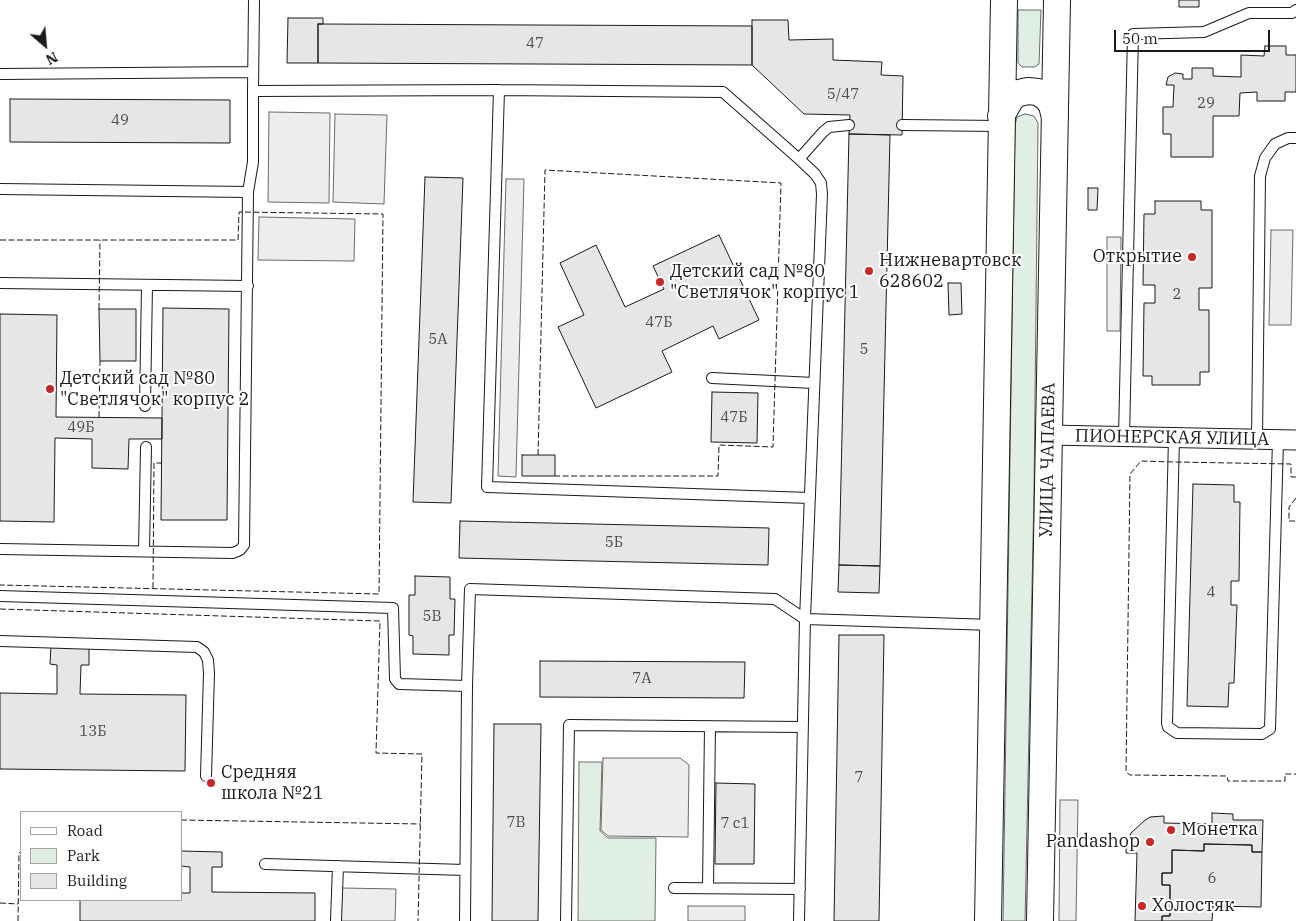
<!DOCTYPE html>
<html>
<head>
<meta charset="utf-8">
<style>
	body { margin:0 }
	#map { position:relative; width:1296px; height:921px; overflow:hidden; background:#fff; font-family:"IBM Plex Serif",serif }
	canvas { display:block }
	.legend { position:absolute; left:20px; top:811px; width:162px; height:90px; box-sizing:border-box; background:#fff; border:1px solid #a3a3a3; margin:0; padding:6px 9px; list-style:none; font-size:15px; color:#1a1a1a }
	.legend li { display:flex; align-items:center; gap:10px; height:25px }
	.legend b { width:25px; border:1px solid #a3a3a3 }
	.north { position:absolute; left:20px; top:20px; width:50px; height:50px; -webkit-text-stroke:4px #fff; paint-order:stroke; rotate:153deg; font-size:14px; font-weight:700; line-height:20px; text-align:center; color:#1a1a1a }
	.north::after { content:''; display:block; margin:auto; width:18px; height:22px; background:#1a1a1a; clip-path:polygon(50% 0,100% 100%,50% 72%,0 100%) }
	.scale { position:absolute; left:1114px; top:30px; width:156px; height:22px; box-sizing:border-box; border:2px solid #1a1a1a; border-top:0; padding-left:6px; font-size:15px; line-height:18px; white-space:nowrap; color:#1a1a1a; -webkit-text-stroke:4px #fff; paint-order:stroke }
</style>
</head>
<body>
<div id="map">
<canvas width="1296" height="921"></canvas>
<ul class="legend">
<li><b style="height:6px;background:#fff"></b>Road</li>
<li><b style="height:14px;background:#e0efe3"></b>Park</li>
<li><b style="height:14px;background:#e6e6e6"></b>Building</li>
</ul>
<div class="north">N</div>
<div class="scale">50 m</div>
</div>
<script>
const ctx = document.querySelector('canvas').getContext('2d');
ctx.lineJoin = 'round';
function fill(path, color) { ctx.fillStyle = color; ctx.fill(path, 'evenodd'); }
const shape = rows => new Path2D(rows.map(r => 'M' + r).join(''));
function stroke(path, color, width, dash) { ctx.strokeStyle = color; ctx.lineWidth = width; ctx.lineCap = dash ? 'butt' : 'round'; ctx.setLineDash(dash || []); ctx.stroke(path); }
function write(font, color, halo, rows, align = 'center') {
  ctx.font = font + ' "IBM Plex Serif",serif'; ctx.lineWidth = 4; ctx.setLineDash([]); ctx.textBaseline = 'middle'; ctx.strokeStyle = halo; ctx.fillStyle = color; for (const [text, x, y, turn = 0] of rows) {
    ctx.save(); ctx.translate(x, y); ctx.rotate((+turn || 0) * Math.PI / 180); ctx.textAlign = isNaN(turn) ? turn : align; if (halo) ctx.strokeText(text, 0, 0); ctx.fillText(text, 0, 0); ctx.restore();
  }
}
const green = shape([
	[1018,10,1041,10,1039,64,1035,67,1022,67,1018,63,1018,10],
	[1025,114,1034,116,1038,123,1034,492,1025,921,1003,921,1015,125,1017,117,1025,114],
	[579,762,602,762,600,831,608,838,656,838,655,921,578,921,579,762]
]);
const parking = shape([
	[269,112,330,113,329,203,268,202,269,112],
	[335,114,387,115,384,204,333,202,335,114],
	[506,179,524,179,516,477,498,476,506,179],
	[259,217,355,219,354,261,258,260,259,217],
	[1271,230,1293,230,1291,325,1269,325,1271,230],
	[1107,237,1121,237,1120,331,1107,331,1107,237],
	[603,758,680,758,689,765,688,837,608,836,601,830,603,758],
	[1060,800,1078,800,1076,921,1059,921,1060,800],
	[342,888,396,889,395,921,341,921,342,888],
	[688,906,745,906,745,921,688,921,688,906]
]);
const building = shape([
	[1179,0,1199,0,1199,7,1179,7,1179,0],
	[288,18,323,18,323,24,318,24,318,63,287,63,288,18],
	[752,20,788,20,789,40,833,39,833,60,882,62,881,75,903,76,902,135,849,134,850,115,804,114,752,65,752,20],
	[318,24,752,26,752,65,318,63,318,24],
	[1265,46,1286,46,1286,55,1296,55,1296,92,1285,92,1285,101,1257,101,1257,92,1240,93,1239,116,1213,116,1213,157,1171,157,1171,134,1163,134,1163,107,1173,107,1174,85,1166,85,1168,77,1175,73,1183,74,1183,79,1192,79,1192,68,1213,68,1213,76,1241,77,1241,55,1264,56,1265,46],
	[10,99,230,100,230,143,10,142,10,99],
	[849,134,890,135,880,566,839,565,849,134],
	[425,177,463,178,451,503,413,502,425,177],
	[1088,188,1098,188,1097,210,1088,210,1088,188],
	[1155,201,1201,201,1201,210,1212,210,1212,288,1199,288,1199,310,1209,310,1209,372,1200,372,1200,385,1152,385,1152,376,1143,376,1144,303,1155,303,1155,285,1143,285,1144,214,1155,214,1155,201],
	[719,235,759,320,719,339,713,326,662,351,672,372,596,408,558,327,584,315,560,263,596,245,625,307,664,289,653,266,719,235],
	[948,283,961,283,962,314,949,315,948,283],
	[163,308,229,309,227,520,161,520,163,308],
	[99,309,136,309,136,361,100,361,99,309],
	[0,314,57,315,56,417,162,418,162,439,129,439,128,469,92,468,92,439,55,438,54,522,0,521,0,314],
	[712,392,758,393,757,443,711,442,712,392],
	[522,455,555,455,555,476,522,476,522,455],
	[1193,484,1234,485,1234,502,1240,502,1239,581,1231,581,1231,605,1237,605,1234,683,1229,683,1228,707,1187,706,1193,484],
	[460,521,769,528,768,565,459,558,460,521],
	[839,565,880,566,879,593,838,592,839,565],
	[415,576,450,577,450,599,455,599,454,635,449,635,449,655,413,654,413,636,409,635,409,595,415,595,415,576],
	[839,635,884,635,879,921,834,921,839,635],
	[51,645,89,646,89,665,81,665,80,694,186,695,185,771,0,769,0,693,57,694,57,665,50,664,51,645],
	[540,661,745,662,744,698,540,697,540,661],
	[494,724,541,724,538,921,492,921,494,724],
	[716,783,755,784,754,864,715,864,716,783],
	[1212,813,1233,814,1233,820,1263,820,1262,852,1252,852,1252,845,1204,844,1204,851,1172,850,1172,873,1162,873,1162,885,1170,885,1170,916,1162,916,1162,921,1135,921,1137,853,1126,853,1126,846,1131,833,1144,821,1150,817,1164,816,1164,823,1212,824,1212,813],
	[1204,844,1252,845,1252,852,1262,852,1261,907,1213,906,1212,921,1162,921,1162,916,1170,916,1170,885,1162,885,1162,873,1172,873,1172,850,1204,851,1204,844],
	[181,851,222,852,222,867,212,867,212,892,315,893,315,921,80,921,80,900,181,900,181,893,190,893,190,867,181,866,181,851]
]);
const service = shape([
	[254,0,253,91,499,90,723,92,799,159,815,174,821,183,822,194,805,619,993,625],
	[0,74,253,72],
	[499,90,487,487,810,498],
	[902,125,1001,126],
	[799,159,823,132,829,127,849,125],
	[0,189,248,192,253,162,253,91],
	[0,283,248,286],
	[712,378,814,383],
	[145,406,147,285],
	[1124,437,1133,34,1204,32,1249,13,1292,13,1296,10],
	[1174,438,1167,723,1168,727,1177,733,1262,734,1270,729,1278,440],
	[1257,439,1260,176,1265,158,1275,144,1288,138,1296,138],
	[0,549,233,553,240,550,244,545,248,192],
	[144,551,146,447],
	[0,596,393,608,395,679,399,684,467,686,465,921],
	[0,641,197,647,204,652,208,660,209,673,206,776],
	[467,686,470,589,775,599,805,619,799,921],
	[265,864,465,870],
	[674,888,800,889],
	[708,888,710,726],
	[336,921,338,866],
	[566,921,569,725,803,727]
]);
const minor = shape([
	[1048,435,1296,440]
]);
const secondary = shape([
	[1001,116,1012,97,1019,93,1028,91,1038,92,1047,98,1052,105,1055,118],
	[988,921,1004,0],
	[1040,921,1057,0]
]);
const fence = shape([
	[0,240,238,240,239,212,383,214,379,594,0,585],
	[99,309,100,240],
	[99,417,100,361],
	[538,455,545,170,781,183,773,447,719,445,718,476,555,476],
	[1296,477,1291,477,1291,464,1174,462,1141,461,1130,474,1126,772,1130,775,1227,776,1228,781,1285,781,1285,774,1296,774],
	[1296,498,1289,507,1289,521,1296,521],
	[153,588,154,463,162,463],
	[0,609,380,621,376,753,422,754,418,921],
	[181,820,421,824],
	[0,903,18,904],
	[18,921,19,853,21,851]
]);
const markers = [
	[1192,257,5,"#c62828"],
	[869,271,5,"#c62828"],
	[660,282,5,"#c62828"],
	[50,389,5,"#c62828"],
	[211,783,5,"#c62828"],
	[1171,830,5,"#c62828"],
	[1150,842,5,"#c62828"],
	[1142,906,5,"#c62828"]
];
const numberNames = [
	["47",535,44],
	["5/47",843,95],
	["29",1206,104],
	["49",120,121],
	["2",1177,295],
	["47Б",659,323],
	["5А",438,340],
	["5",864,350],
	["47Б",734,418],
	["49Б",81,428],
	["5Б",614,543],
	["4",1211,593],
	["5В",432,617],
	["7А",642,679],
	["13Б",93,732],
	["7",859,778],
	["7В",516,823],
	["7 с1",735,824],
	["6",1212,879]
];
const poiNames = [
	["Открытие",1182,257,"right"],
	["Нижневартовск",879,261],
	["628602",879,282],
	["Детский сад №80",670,272],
	["\"Светлячок\" корпус 1",670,293],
	["Детский сад №80",60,379],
	["\"Светлячок\" корпус 2",60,400],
	["Средняя",221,773],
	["школа №21",221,794],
	["Монетка",1181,830],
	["Pandashop",1140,842,"right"],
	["Холостяк",1152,906]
];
const streetNames = [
	["ПИОНЕРСКАЯ УЛИЦА",1172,438,1],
	["УЛИЦА ЧАПАЕВА",1048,460,-89]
];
fill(green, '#e0efe3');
stroke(green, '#6a6a6a', 1);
fill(parking, '#ededed');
stroke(parking, '#6a6a6a', 1);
fill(building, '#e6e6e6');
stroke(building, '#1a1a1a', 1);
stroke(service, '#1a1a1a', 12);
stroke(minor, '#1a1a1a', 21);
stroke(secondary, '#1a1a1a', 28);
stroke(service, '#fff', 10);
stroke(minor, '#fff', 19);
stroke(secondary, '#fff', 26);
stroke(fence, '#1a1a1a', 1, [6, 2.5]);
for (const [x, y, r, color] of markers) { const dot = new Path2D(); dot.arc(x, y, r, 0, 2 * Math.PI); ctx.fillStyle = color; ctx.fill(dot); stroke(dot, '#fff', 2); }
write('15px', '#4d4d4d', null, numberNames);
write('18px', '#1a1a1a', '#fff', poiNames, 'left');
write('18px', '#1a1a1a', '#fff', streetNames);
</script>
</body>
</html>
